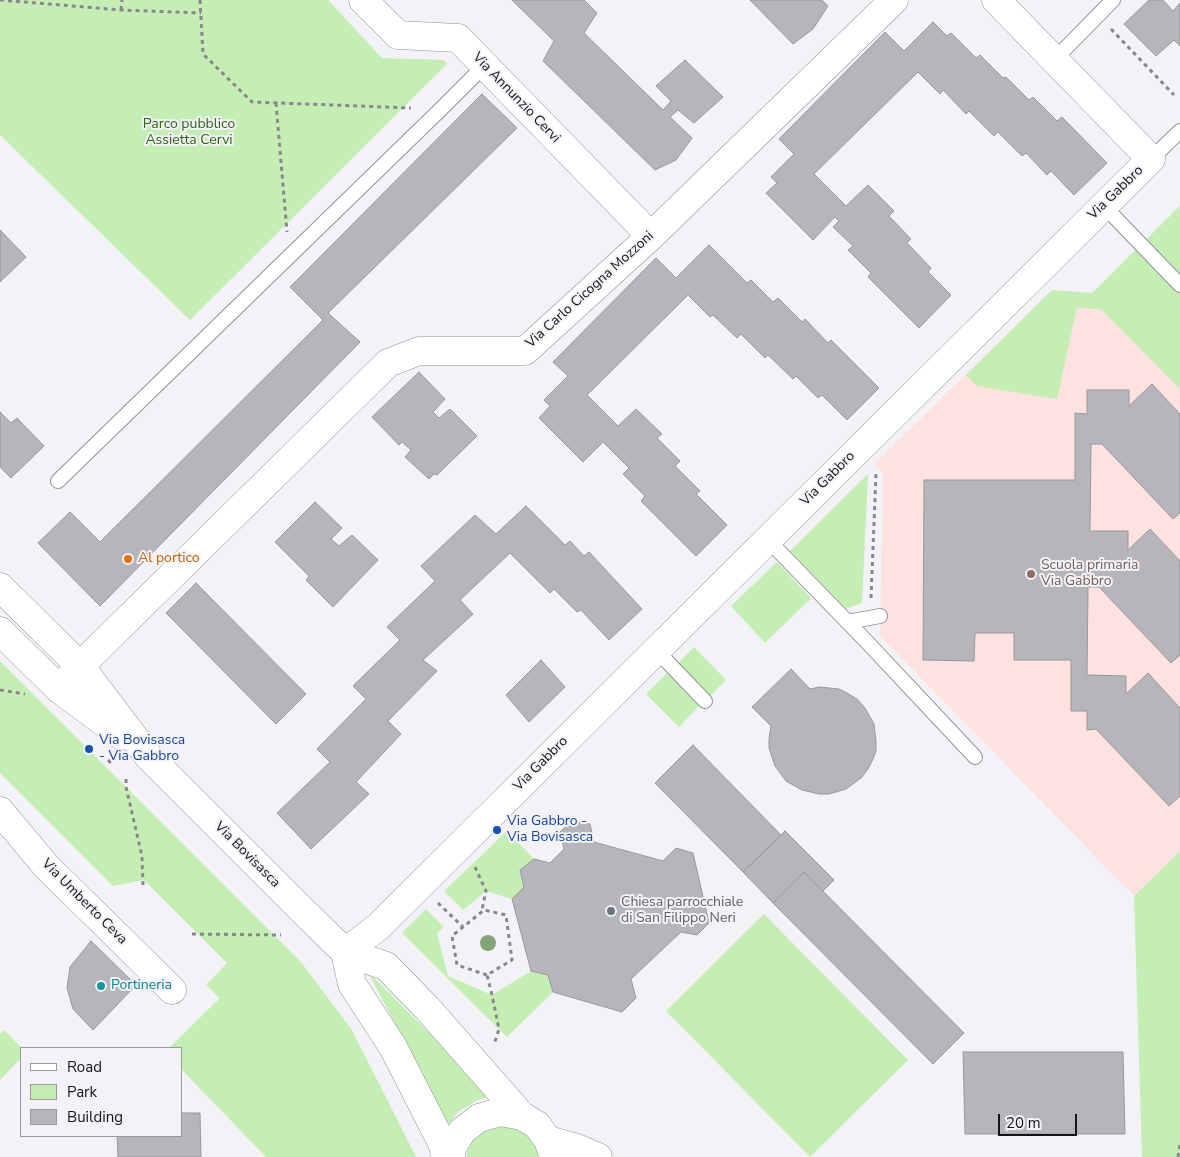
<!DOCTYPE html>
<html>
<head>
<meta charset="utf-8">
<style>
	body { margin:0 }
	#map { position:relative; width:1180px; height:1157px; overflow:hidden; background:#f2f2f7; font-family:"Nunito Sans",sans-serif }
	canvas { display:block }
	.legend { position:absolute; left:20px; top:1047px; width:162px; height:90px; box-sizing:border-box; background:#f2f2f7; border:1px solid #9a9a9d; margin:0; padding:6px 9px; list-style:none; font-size:15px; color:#151516 }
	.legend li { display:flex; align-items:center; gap:10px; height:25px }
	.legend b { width:25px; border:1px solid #9a9a9d }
	.scale { position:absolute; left:998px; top:1114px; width:79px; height:22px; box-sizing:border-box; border:2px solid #151516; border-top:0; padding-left:6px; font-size:15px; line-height:18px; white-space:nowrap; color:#151516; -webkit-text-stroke:4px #f2f2f7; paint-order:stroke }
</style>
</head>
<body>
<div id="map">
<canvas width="1180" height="1157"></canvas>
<ul class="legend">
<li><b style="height:6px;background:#fff"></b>Road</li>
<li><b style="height:14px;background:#c5eeb4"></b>Park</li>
<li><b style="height:14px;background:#b5b5ba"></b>Building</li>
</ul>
<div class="scale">20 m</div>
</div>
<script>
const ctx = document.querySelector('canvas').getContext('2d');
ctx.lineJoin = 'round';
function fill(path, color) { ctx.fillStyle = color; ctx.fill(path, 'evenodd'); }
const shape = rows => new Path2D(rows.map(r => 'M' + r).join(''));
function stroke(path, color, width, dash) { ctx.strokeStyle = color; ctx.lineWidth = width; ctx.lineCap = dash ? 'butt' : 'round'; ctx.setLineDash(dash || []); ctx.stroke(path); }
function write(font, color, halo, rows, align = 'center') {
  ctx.font = font + ' "Nunito Sans",sans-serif'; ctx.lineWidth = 4; ctx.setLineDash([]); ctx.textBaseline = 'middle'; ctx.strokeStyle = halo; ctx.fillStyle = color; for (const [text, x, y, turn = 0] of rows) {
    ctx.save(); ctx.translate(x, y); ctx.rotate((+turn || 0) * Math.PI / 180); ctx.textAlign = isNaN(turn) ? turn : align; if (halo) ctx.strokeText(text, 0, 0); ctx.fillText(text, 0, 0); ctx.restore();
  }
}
const education = shape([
	[1180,206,1180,851,1134,896,880,636,883,473,874,464,1052,290,1092,293]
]);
const green = shape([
	[0,0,328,0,382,58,444,60,447,64,190,320,0,135],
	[1180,206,1180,389,1102,310,1077,307,1057,399,976,386,966,375,1052,290,1092,293],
	[868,474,862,603,846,609,790,551],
	[777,562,811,598,765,643,731,606],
	[694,647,726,680,710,696,678,663],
	[0,661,301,962,352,1030,416,1157,266,1157,181,1069,181,1048,169,1048,220,998,206,985,227,963,144,880,113,886,0,773],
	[667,673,699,706,679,727,646,694],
	[507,831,534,859,520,870,524,887,512,899,486,891,463,910,444,891],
	[1180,851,1180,1157,1142,1157,1134,896],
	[426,909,444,927,437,933,448,976,492,995,531,971,548,975,553,992,507,1037,402,933],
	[764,914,908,1060,810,1157,666,1011],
	[368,972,492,1095,476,1101,458,1112,448,1125],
	[4,1030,22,1048,21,1048,21,1058,0,1080,0,1034],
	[509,1122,534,1137,540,1157,467,1157,467,1152,471,1140,480,1130]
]);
const building = shape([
	[512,0,584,0,597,13,584,33,663,110,671,101,656,86,685,60,723,97,694,123,678,110,670,117,692,138,676,160,655,170,543,61,554,41,512,0],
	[750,0,822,0,828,6,813,29,793,44,750,0],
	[1149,0,1163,0,1173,11,1180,3,1180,46,1174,40,1156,56,1124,24,1149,0],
	[933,22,947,36,951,33,976,58,980,55,1003,78,1006,77,1029,100,1033,97,1057,121,1062,117,1107,163,1074,195,1051,171,1047,175,1026,153,1022,156,998,132,994,136,969,111,966,114,943,90,940,94,918,72,814,174,846,206,868,185,894,211,889,216,911,239,907,243,931,268,928,272,951,295,919,328,868,277,871,273,848,250,853,246,833,227,839,221,835,217,813,240,766,193,777,183,771,177,794,154,779,139,885,32,904,51,933,22],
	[482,94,517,128,328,313,360,342,100,606,38,543,70,512,100,542,323,320,290,287,482,94],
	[0,230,26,257,0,282,0,230],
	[709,245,747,283,751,280,773,302,778,298,802,322,805,319,828,343,831,340,879,388,847,420,822,395,818,398,796,376,793,379,768,355,765,358,741,334,737,338,713,315,710,317,688,295,587,395,618,426,636,409,662,434,657,438,680,461,675,466,700,491,696,494,727,525,696,556,641,501,645,496,623,474,629,468,603,442,583,462,539,418,550,406,544,400,568,376,553,362,656,258,676,278,709,245],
	[419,372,445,399,433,412,439,418,450,409,477,436,437,475,434,474,429,479,405,457,411,450,402,442,399,445,372,417,419,372],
	[1152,384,1180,414,1180,513,1173,519,1102,444,1091,444,1090,531,1128,531,1128,550,1150,529,1180,561,1180,655,1171,663,1099,587,1088,587,1087,675,1126,676,1126,694,1148,673,1180,708,1180,796,1169,806,1096,729,1087,730,1087,711,1071,711,1071,660,1014,660,1014,633,975,633,974,661,923,660,924,480,1075,480,1075,413,1087,414,1087,390,1129,390,1129,406,1152,384],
	[0,412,11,423,17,418,44,446,11,478,0,467,0,412],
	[315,502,342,528,331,539,339,546,352,535,378,560,333,607,306,580,309,576,275,542,315,502],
	[526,506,565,545,570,541,584,556,589,552,642,609,609,640,581,610,577,612,554,589,550,593,510,553,460,600,473,614,423,660,437,671,388,721,401,734,356,782,369,794,311,849,277,813,330,762,317,749,366,699,353,686,400,640,387,627,435,581,421,566,475,515,496,534,526,506],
	[196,583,306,694,276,724,166,613,196,583],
	[541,660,565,687,529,722,506,695,541,660],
	[791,669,810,689,820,687,839,689,847,693,857,699,865,708,874,724,876,741,876,751,873,759,868,769,861,778,846,789,829,794,819,794,802,790,786,781,775,766,769,748,769,739,771,726,752,707,791,669],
	[693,745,781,835,743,872,655,783,693,745],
	[572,821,590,824,594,842,663,861,676,848,693,853,709,923,697,935,681,932,631,979,636,998,622,1012,553,992,548,975,531,971,512,899,524,887,520,870,534,859,550,863,564,849,560,832,572,821],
	[785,831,834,880,823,891,804,872,773,903,743,872,785,831],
	[804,872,964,1033,933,1064,773,903,804,872],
	[91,941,136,985,93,1030,73,1009,67,988,70,967,91,941],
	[963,1052,1123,1052,1125,1134,965,1134,963,1052],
	[181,1113,200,1113,201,1157,118,1157,117,1136,181,1136,181,1113]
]);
const path = shape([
	[0,0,121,10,201,13],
	[200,0,203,54,252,102,411,108],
	[121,10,122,0],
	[1111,29,1174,95],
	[276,103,287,232],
	[871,598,876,474,874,473],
	[0,690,25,694],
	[108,760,113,765],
	[126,779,126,787,142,856,143,885],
	[475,867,486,891,482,910],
	[438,903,463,927],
	[192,934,281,935],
	[487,975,457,965,452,936,484,910,506,915,512,960,487,975,492,995,499,1029,494,1045],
	[1178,1157,1180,1144]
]);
const service = shape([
	[1054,60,1113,0],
	[1151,159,1180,131],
	[1103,205,1180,285],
	[58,481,441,109,485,65],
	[767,539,867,642,975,757],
	[847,622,880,616],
	[656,650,705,701]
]);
const minor = shape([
	[363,0,398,35,458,38,651,236],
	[59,689,80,666,388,363,419,351,525,351,651,236,894,0],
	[0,811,46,866,172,990],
	[345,952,378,927,1151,159,996,0]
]);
const tertiary = shape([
	[0,587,80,666,149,757,305,913,345,952,386,966,427,1008,522,1116,537,1125,548,1140,554,1157],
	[0,631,59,689,122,736],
	[345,952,352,984,393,1047,442,1143,446,1157],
	[548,1140,577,1148,598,1157],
	[451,1157,451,1149,462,1131,479,1118,500,1112,522,1116]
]);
const trees = [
	[488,943]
];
const markers = [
	[128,559,5,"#e8710a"],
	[1031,574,5,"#8d6e63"],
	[89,749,5,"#1a4fb4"],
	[497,830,5,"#1a4fb4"],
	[611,911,5,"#6b7280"],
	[101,986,5,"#0f9aa8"]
];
const streetNames = [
	["Via Annunzio Cervi",516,98,46],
	["Via Gabbro",1116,193,-44],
	["Via Carlo Cicogna Mozzoni",590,290,-42],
	["Via Gabbro",828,479,-45],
	["Via Gabbro",541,764,-45],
	["Via Bovisasca",247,855,45],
	["Via Umberto Ceva",84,902,45]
];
const parkNames = [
	["Parco pubblico",189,125],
	["Assietta Cervi",189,141]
];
const foodNames = [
	["Al portico",138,559]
];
const educationNames = [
	["Scuola primaria",1041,566],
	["Via Gabbro",1041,582]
];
const transitNames = [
	["Via Bovisasca",99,741],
	["- Via Gabbro",99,757],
	["Via Gabbro -",507,822],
	["Via Bovisasca",507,838]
];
const worshipNames = [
	["Chiesa parrocchiale",621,903],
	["di San Filippo Neri",621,919]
];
const cultureNames = [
	["Portineria",111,986]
];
fill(education, '#fde2e0');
fill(green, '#c5eeb4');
fill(building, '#b5b5ba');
stroke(building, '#98989d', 1);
stroke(service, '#929297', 16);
stroke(minor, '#929297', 29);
stroke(tertiary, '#929297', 29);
stroke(path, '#88888b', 3, [4, 4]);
stroke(service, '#fff', 14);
stroke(minor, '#fff', 28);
stroke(tertiary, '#fff', 28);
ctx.fillStyle = '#86a377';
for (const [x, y] of trees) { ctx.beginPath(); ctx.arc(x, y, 8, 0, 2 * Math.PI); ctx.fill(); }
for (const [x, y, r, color] of markers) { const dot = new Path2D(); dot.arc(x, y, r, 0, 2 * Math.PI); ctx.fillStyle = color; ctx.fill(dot); stroke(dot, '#f2f2f7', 2); }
write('14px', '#151516', '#f2f2f7', streetNames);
write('14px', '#2e630e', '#f2f2f7', parkNames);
write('14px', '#c56008', '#f2f2f7', foodNames, 'left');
write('14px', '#785e54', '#f2f2f7', educationNames, 'left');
write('14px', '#164399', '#f2f2f7', transitNames, 'left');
write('14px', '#5b616d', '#f2f2f7', worshipNames, 'left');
write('14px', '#0d838f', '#f2f2f7', cultureNames, 'left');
</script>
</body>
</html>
